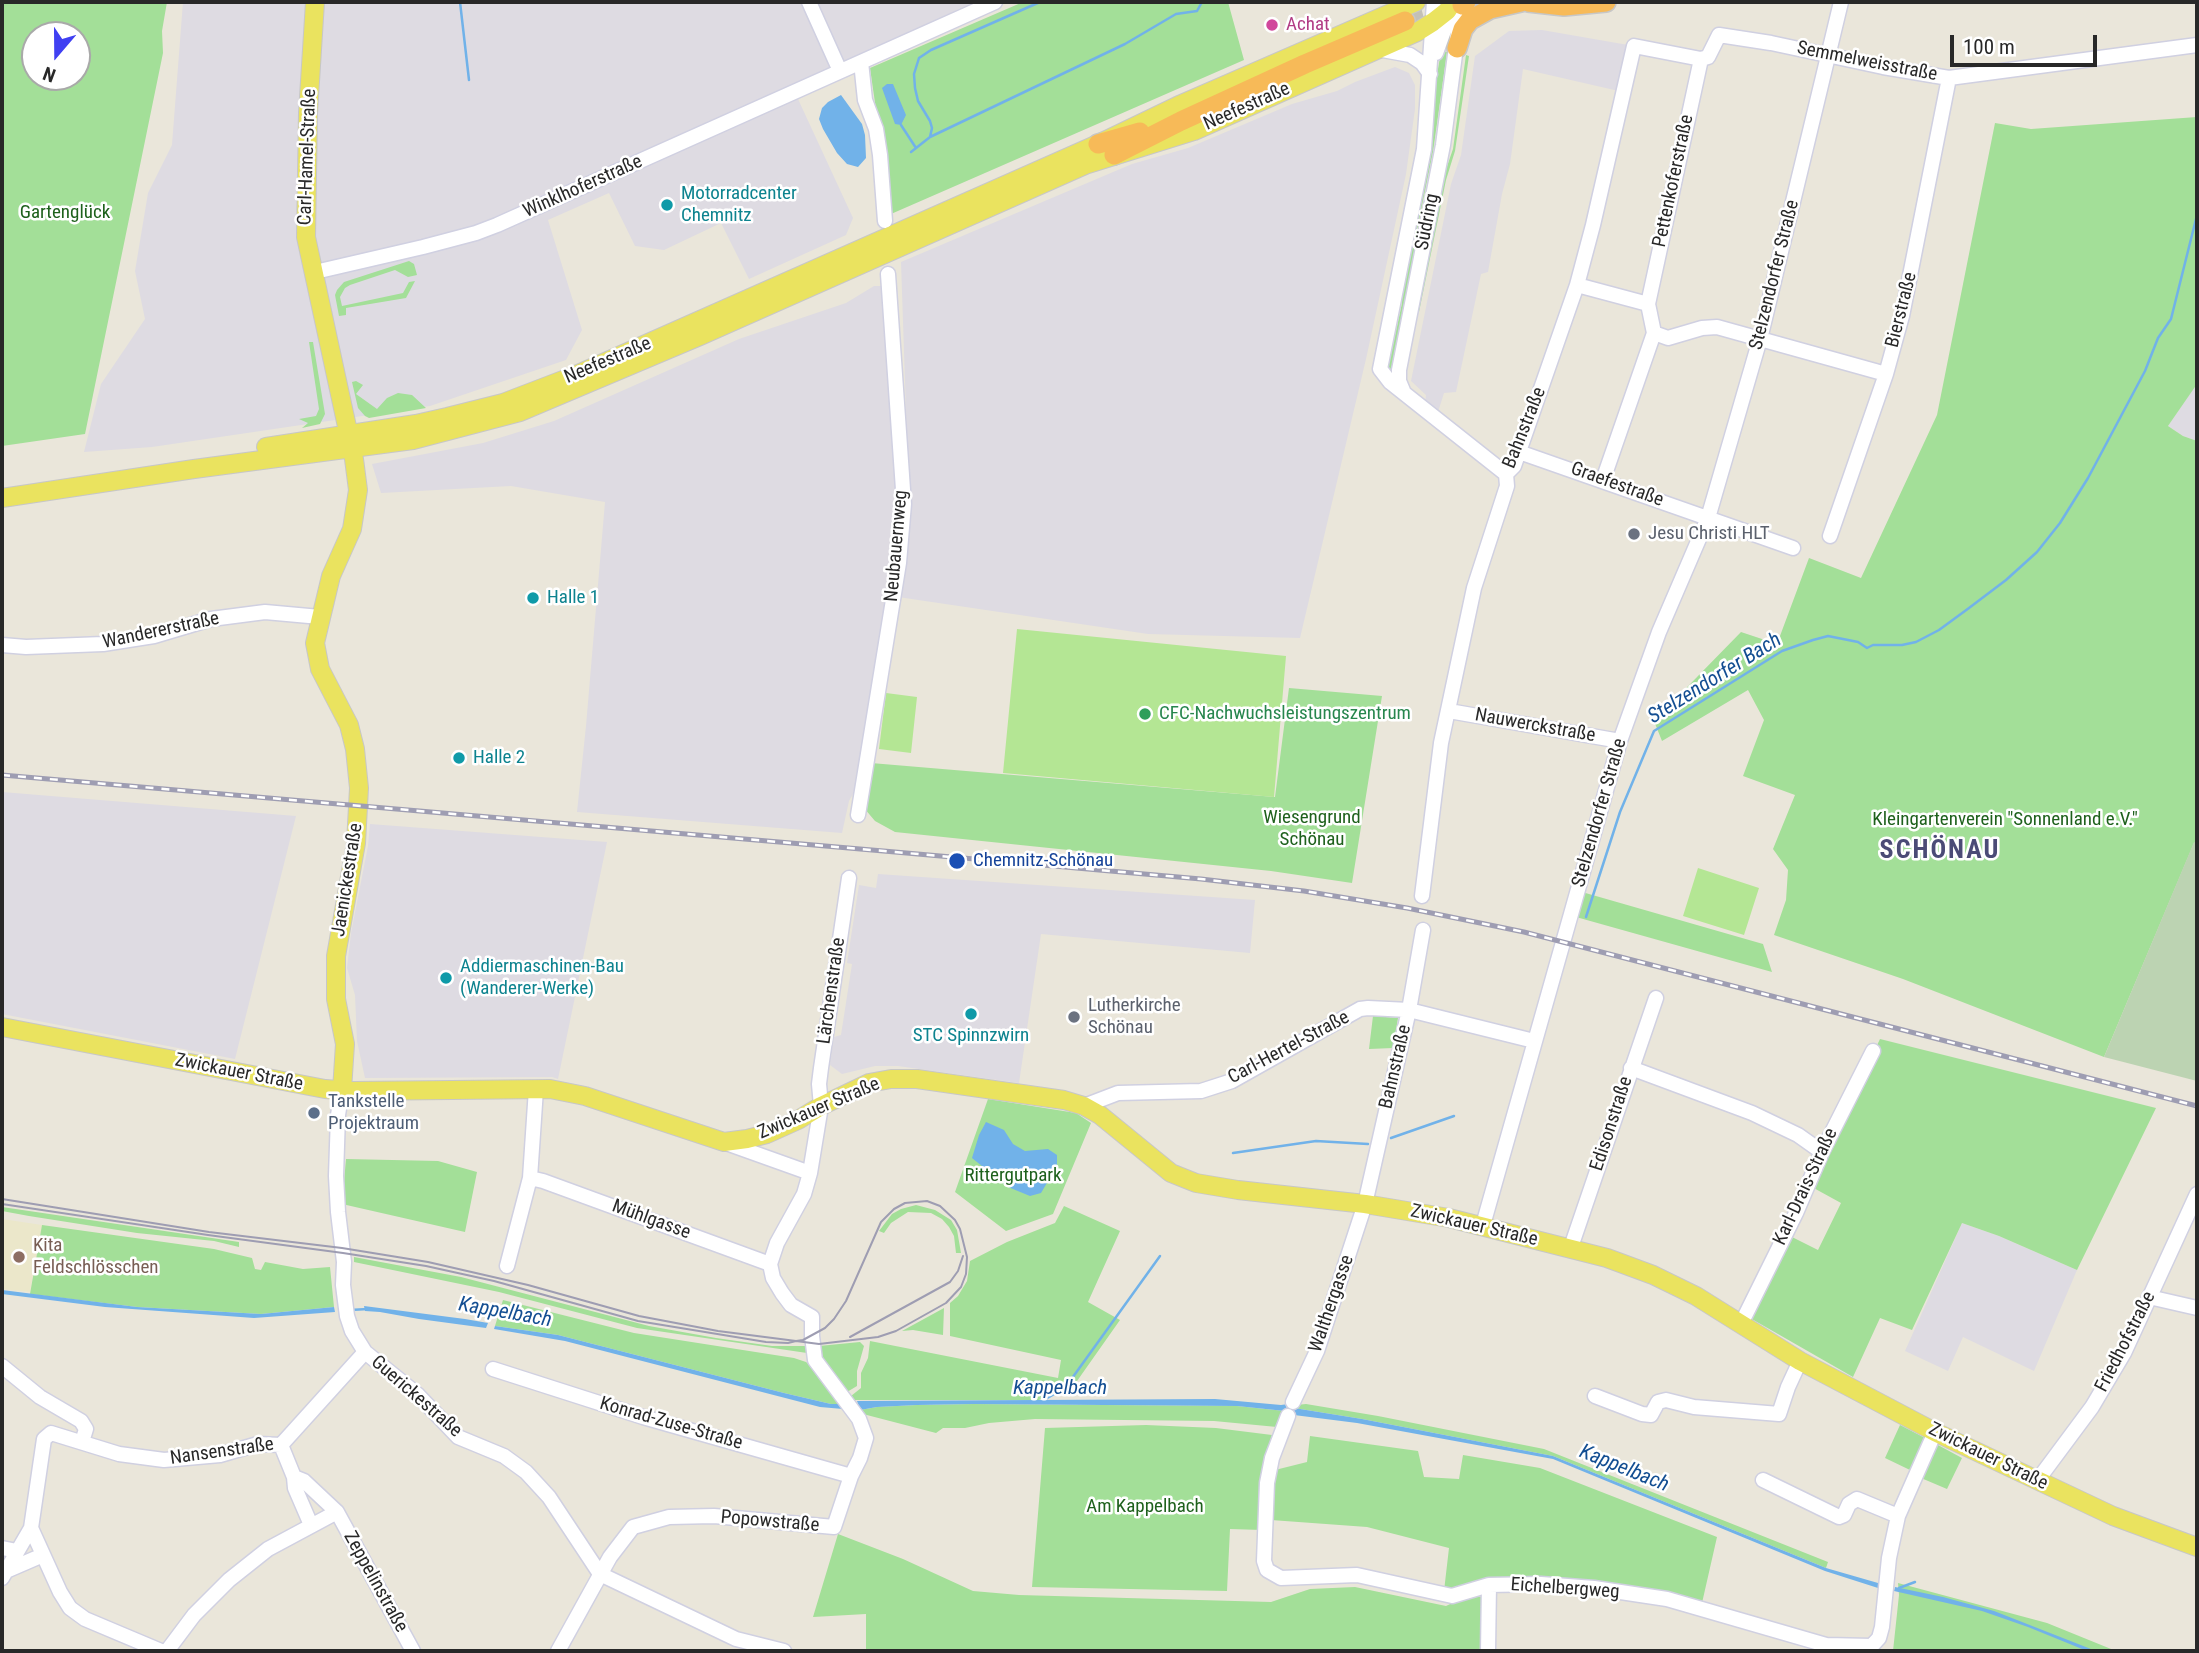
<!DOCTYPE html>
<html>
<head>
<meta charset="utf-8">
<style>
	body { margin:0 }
	#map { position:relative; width:2199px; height:1653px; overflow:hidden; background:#eae6da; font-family:"Roboto Condensed",sans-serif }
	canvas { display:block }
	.frame { position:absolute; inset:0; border:4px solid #282828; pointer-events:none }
	.north { position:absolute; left:21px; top:21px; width:70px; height:70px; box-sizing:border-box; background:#fff; border:2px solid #a9a9a9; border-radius:50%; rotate:200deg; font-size:19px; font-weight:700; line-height:28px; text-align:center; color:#282828 }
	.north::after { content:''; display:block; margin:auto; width:24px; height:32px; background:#4040f2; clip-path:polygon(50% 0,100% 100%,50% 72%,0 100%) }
	.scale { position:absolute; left:1950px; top:35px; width:147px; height:32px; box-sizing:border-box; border:4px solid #282828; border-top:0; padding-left:9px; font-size:21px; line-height:24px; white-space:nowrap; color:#282828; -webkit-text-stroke:5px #fff; paint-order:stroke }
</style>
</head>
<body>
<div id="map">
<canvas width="2199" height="1653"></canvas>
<div class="frame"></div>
<div class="north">N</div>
<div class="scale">100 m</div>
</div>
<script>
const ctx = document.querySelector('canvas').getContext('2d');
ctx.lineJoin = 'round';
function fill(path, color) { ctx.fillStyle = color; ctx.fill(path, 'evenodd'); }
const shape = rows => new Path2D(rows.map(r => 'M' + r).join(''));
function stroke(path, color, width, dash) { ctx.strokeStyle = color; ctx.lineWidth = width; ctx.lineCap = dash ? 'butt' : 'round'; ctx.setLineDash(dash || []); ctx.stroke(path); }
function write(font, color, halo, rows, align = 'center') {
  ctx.font = font + ' "Roboto Condensed",sans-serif'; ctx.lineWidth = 5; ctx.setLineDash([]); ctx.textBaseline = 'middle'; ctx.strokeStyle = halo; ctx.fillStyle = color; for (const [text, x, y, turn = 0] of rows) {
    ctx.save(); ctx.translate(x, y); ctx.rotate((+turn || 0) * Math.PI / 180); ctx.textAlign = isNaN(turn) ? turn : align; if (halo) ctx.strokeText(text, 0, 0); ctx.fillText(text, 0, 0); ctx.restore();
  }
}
const industrial = shape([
	[183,2,974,2,792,86,853,218,846,235,749,279,721,223,664,250,635,246,609,193,548,220,582,330,566,360,430,406,152,447,84,452,101,384,145,319,135,271,148,193,172,145],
	[1542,30,1634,46,1623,92,1523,69,1510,164,1502,194,1488,272,1481,274,1456,392,1444,393,1438,412,1425,404,1426,395,1411,381,1451,184,1461,155,1475,56,1509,31],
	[1395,67,1409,73,1415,85,1415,109,1406,174,1366,359,1300,638,1148,634,898,597,910,531,901,262,1132,164,1188,148,1292,104,1337,91,1355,82],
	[874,286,886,286,899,501,895,569,857,787,849,801,842,833,577,812,586,726,605,502,511,486,381,493,372,464,483,443,554,421,739,339,846,303],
	[2197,383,2197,441,2183,436,2168,426],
	[2,792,296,816,235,1059,2,1014],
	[370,824,607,842,558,1079,552,1077,365,1078,357,1041,355,995,347,968,351,933,368,846],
	[878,874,1255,900,1250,953,1041,934,1019,1083,898,1066,875,1066,842,1074,830,1065,834,1037,841,1035,852,964,847,963,859,885,876,888],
	[1962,1223,1999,1236,2077,1270,2034,1371,1963,1337,1948,1371,1905,1351]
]);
const education = shape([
	[2,1219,42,1225,30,1292,2,1289]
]);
const green = shape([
	[2,2,167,2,162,31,163,53,85,434,2,446],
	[35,35,77,35,77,77,35,77],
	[1023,2,1228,2,1244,60,891,214,870,68],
	[1441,51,1447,52,1433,152,1417,230,1414,269,1394,370,1390,371,1388,368,1402,303,1402,286],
	[1466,55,1469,56,1455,151,1446,180,1419,312,1419,301,1443,178,1453,149],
	[2197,117,2197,384,2168,426,2183,436,2197,441,2197,843,2194,843,2104,1057,1903,979,1774,935,1786,900,1788,870,1773,849,1795,795,1743,776,1764,720,1748,690,1662,741,1654,721,1741,632,1777,644,1809,558,1861,578,1937,415,1995,123,2031,129],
	[409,261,414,264,417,275,408,277,395,270,350,285,345,288,340,297,342,306,403,293,409,282,415,281,406,298,346,308,346,315,339,316,335,295,337,290,344,282],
	[309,342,313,342,325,414,320,424,302,428,308,423,299,419,316,416,319,409],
	[356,381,363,385,356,394,377,409,387,398,398,393,412,395,426,408,369,418,365,416,358,408,352,382],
	[1289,688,1382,696,1352,883,1271,871,895,832,875,821,864,808,871,763,1275,797],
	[1582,892,1763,944,1772,972,1576,917],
	[1373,1016,1398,1018,1393,1048,1369,1049],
	[1880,1039,2156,1108,2077,1270,1999,1236,1962,1223,1912,1330,1880,1318,1853,1377,1750,1318,1790,1236,1818,1250,1841,1203,1810,1186],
	[988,1099,1076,1113,1091,1123,1053,1214,1006,1231,955,1192],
	[346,1159,438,1161,477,1172,465,1232,342,1204],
	[916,1205,935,1210,951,1220,957,1230,961,1253,956,1253,954,1236,949,1227,942,1219,931,1213,908,1212,891,1223,884,1233,879,1231,892,1214,901,1209],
	[1064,1206,1120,1231,1088,1302,1120,1320,1070,1391,1068,1381,1063,1388,1039,1400,853,1400,851,1396,861,1388,861,1373,868,1358,870,1341,1058,1378,1061,1360,950,1336,950,1303,958,1296,967,1281,970,1261,1007,1242,1055,1223],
	[2,1207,239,1242,239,1247,214,1241,137,1233,29,1216,2,1211],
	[42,1225,214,1249,252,1258,255,1269,261,1270,265,1262,303,1269,330,1267,334,1307,261,1314,137,1307,30,1294],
	[354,1257,461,1277,649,1326,716,1338,772,1346,806,1346,807,1353,637,1328,499,1292,354,1262],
	[503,1300,634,1333,794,1358,806,1362,812,1367,841,1404,831,1404,784,1393,558,1335,495,1326],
	[944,1308,943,1335,913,1330,902,1331],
	[860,1342,864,1346,857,1371,857,1386,847,1392,823,1359,819,1346],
	[973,1404,1237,1406,1285,1411,1277,1427,1214,1421,1035,1419,989,1423,965,1428,943,1428,936,1433,863,1414,860,1410,877,1407,917,1405],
	[1306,1404,1378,1416,1544,1449,1828,1562,1826,1568,1553,1456,1362,1419,1294,1408,1296,1405],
	[1146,1425,1216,1428,1272,1435,1262,1475,1262,1530,1230,1529,1227,1591,1032,1587,1045,1428],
	[1900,1425,1925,1438,1910,1470,1885,1458],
	[1310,1436,1418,1451,1424,1477,1459,1479,1463,1455,1540,1468,1717,1537,1702,1603,1592,1581,1444,1591,1449,1548,1367,1527,1271,1520,1275,1470,1307,1462],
	[1938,1445,1962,1458,1947,1489,1921,1478,1936,1446],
	[838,1534,903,1559,973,1591,1019,1595,1271,1602,1310,1589,1355,1587,1446,1606,1465,1597,1475,1595,1483,1598,1485,1651,866,1651,866,1614,813,1617],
	[1898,1583,2047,1623,2116,1651,1893,1651,1899,1595]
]);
const cemetery = shape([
	[2194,842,2197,843,2197,1081,2104,1057]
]);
const pitch = shape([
	[1017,629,1286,656,1274,797,1003,773],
	[886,693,917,697,911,753,879,749],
	[1698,868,1759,888,1744,935,1683,916]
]);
const water = shape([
	[887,84,893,84,906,115,901,125,895,124,882,88],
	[841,95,862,124,865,135,866,158,858,167,847,164,837,153,823,129,819,119,822,108,828,102],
	[986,1122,1004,1130,1013,1144,1025,1151,1048,1149,1057,1155,1057,1166,1041,1193,1030,1196,1008,1187,972,1158,979,1135],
	[2,1290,137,1307,261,1314,334,1307,335,1312,254,1318,105,1307,2,1294],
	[364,1306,465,1319,488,1323,486,1328,419,1319,380,1312,365,1311],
	[495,1326,558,1335,784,1393,831,1404,841,1404,843,1409,820,1407,565,1341,494,1329],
	[1215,1399,1281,1405,1288,1404,1285,1411,1237,1406,973,1404,917,1405,877,1407,860,1410,857,1401],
	[1294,1408,1362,1419,1553,1456,1826,1568,1878,1583,1878,1588,1825,1571,1553,1459,1357,1423,1294,1415],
	[1895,1587,1943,1597,1994,1611,2096,1651,2087,1651,2028,1627,1982,1611,1894,1591]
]);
const stream = shape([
	[460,2,469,80],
	[901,125,916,148],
	[930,137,1125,44,1176,14,1197,11,1202,2],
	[911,152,930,137,932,128,930,121,918,101,915,88,914,74,919,58,931,50,1040,2],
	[1586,917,1620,812,1654,731,1782,651,1813,640,1828,636,1858,642,1867,648,1873,645,1902,645,1916,642,1939,630,1969,608,2006,580,2037,552,2060,523,2088,478,2145,371,2158,338,2171,319,2197,215],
	[1391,1138,1454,1116],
	[1233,1153,1316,1141,1368,1144],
	[350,1310,368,1309],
	[1042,1401,1065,1388,1160,1256],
	[1899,1588,1915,1582]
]);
const highwayTunnel = shape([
	[1405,21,1450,9]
]);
const minor = shape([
	[809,2,840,71],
	[1434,2,1424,149,1380,369,1390,382,1506,474],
	[1377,49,1410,55,1422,63,1430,74],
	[1436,53,1445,28,1461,6],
	[861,62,865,100,876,129,880,155,885,221],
	[315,272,423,247,476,233,497,225,995,2],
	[1577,285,1648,304],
	[1654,333,1668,338,1702,328,1717,327,1886,374],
	[1404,393,1399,381,1399,370,1443,145,1462,2],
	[1519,452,1793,548],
	[1506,474,1514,466,1577,285,1593,225,1634,46,1701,59,1708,57,1719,35,1771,43,1883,67,1949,78,2197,45],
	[1603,480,1654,333,1648,304,1701,59],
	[1830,536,1886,374,1902,316,1949,78],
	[2,645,26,647,103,644,154,636,211,619,265,612,320,617],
	[1449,711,1620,741],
	[858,815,899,563,904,504,888,274],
	[1422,896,1441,743,1474,588,1507,486,1506,474],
	[1631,1068,1752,1113,1798,1135,1822,1152],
	[342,1090,338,1115,336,1176,338,1212,344,1262,343,1285,347,1316,352,1331,365,1352,418,1395,458,1437,504,1456,526,1472,549,1497,600,1574,736,1639,784,1651],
	[1084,1106,1118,1093,1201,1091,1232,1081,1360,1009,1368,1008,1409,1010,1534,1041],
	[726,1143,810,1173],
	[530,1178,543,1181,770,1264],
	[1483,1225,1620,741,1659,632,1708,518,1760,339,1841,2],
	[1570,1250,1656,998],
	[507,1266,530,1178,536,1089],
	[2149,1297,2197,1308],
	[1741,1324,1796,1213,1822,1152,1873,1051],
	[2,1366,40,1397,81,1421,86,1429,82,1442],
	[493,1369,643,1417,851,1476],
	[1595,1396,1642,1414,1651,1415,1658,1402,1666,1400,1694,1407,1779,1414,1788,1387,1800,1361],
	[1293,1402,1317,1351,1365,1204,1409,1010,1423,930],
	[1288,1416,1272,1458,1267,1483,1264,1561,1267,1570,1281,1578,1357,1575,1452,1596,1489,1585,1541,1584,1594,1588,1667,1599,1826,1645,1872,1646],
	[281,1445,294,1477,304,1481,337,1512,413,1651],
	[294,1477,295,1488,311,1525],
	[1763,1480,1839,1517,1844,1515,1849,1504,1857,1499,1898,1516],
	[2037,1481,2092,1407,2124,1353,2197,1194],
	[31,1528,60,1592,70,1608,85,1619,161,1651],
	[2,1548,17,1551],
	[6,1571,43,1555],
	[2,1578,31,1528,44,1439,51,1433,119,1454,164,1460,220,1455,258,1444,281,1445,365,1352],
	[167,1651,194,1615,229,1580,268,1549,337,1512],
	[558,1651,610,1557,633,1527,669,1517,714,1516,834,1527,851,1476,860,1458,866,1438,859,1419,815,1360,812,1336,812,1317,791,1305,782,1293,773,1278,770,1264,777,1243,804,1194,810,1173,821,1106,819,1084,821,1068,849,878],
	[1488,1651,1489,1585],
	[1867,1651,1879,1638,1882,1627,1889,1558,1898,1516,1935,1432]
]);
const major = shape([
	[315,2,308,113,306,237,354,459,358,490,352,529,331,576,315,643,320,669,349,725,355,749,359,788,356,843,336,956,336,999,345,1044,342,1090],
	[266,447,416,424,447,417,503,403,576,375,1098,144,1177,106,1416,2],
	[2,498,194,469,413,440,520,412,700,336,1085,165,1194,131,1417,32,1433,22,1447,11,1453,2],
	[2,1027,325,1089,353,1091,550,1089,585,1096,724,1142,747,1139,767,1134,798,1120,821,1106,869,1083,891,1079,917,1079,1064,1100,1084,1106,1100,1115,1171,1173,1196,1183,1238,1190,1365,1204,1449,1218,1607,1258,1653,1275,1696,1296,1800,1361,1935,1432,2113,1516,2197,1547]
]);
const highway = shape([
	[1528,2,1564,6,1606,2],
	[1462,5,1466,2],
	[1457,48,1463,29,1470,20,1490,9,1521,2],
	[1098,144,1140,132],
	[1114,155,1181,121,1305,64,1405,21]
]);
const tram = shape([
	[2,1199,209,1232,342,1248,428,1262,528,1285,639,1316,718,1331,796,1341,819,1344,878,1337,896,1331,946,1303,961,1287,966,1274,967,1257,960,1229,955,1220,940,1206,927,1201,905,1203,894,1209,881,1222,846,1301,834,1319,825,1328,803,1340,796,1341,788,1343,766,1342,638,1321,494,1281,426,1266,343,1253,208,1235,2,1204],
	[850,1337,950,1282,958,1271,963,1256]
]);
const rail = shape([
	[2,775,895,852,1201,879,1304,891,1407,908,1524,932,2197,1106]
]);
const markers = [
	[1272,25,7,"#d1479c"],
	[667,205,7,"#0f9aa8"],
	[1634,534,7,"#6b7280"],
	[533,598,7,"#0f9aa8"],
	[1145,714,7,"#2e9e5b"],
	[459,758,7,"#0f9aa8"],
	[957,861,9,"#1a4fb4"],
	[446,978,7,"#0f9aa8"],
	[971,1014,7,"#0f9aa8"],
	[1074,1017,7,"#6b7280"],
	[314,1113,7,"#5c6f8a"],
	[19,1257,7,"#8d6e63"]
];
const hotelNames = [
	["Achat",1286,25]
];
const streetNames = [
	["Semmelweisstraße",1867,62,11],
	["Neefestraße",1247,107,-24],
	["Carl-Hamel-Straße",308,157,-88],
	["Pettenkoferstraße",1674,181,-78],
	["Winklhoferstraße",583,187,-24],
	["Südring",1428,222,-79],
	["Stelzendorfer Straße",1775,275,-76],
	["Bierstraße",1902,310,-76],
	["Neefestraße",608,361,-23],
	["Bahnstraße",1525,428,-68],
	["Graefestraße",1617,485,20],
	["Neubauernweg",897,546,-85],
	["Wandererstraße",161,631,-12],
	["Nauwerckstraße",1535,726,10],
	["Stelzendorfer Straße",1600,813,-74],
	["Jaenickestraße",348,880,-81],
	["Lärchenstraße",832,991,-82],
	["Carl-Hertel-Straße",1289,1048,-28],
	["Bahnstraße",1396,1067,-77],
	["Zwickauer Straße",239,1073,11],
	["Zwickauer Straße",819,1109,-23],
	["Edisonstraße",1612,1124,-72],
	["Karl-Drais-Straße",1806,1187,-65],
	["Mühlgasse",651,1220,20],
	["Zwickauer Straße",1474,1226,13],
	["Walthergasse",1332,1304,-71],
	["Friedhofstraße",2126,1342,-63],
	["Guerickestraße",416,1397,41],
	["Konrad-Zuse-Straße",671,1424,16],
	["Nansenstraße",222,1452,-8],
	["Zwickauer Straße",1988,1457,26],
	["Popowstraße",770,1522,5],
	["Zeppelinstraße",375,1582,61],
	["Eichelbergweg",1565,1589,4]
];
const cultureNames = [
	["Motorradcenter",681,194],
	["Chemnitz",681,216],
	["Halle 1",547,598],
	["Halle 2",473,758],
	["Addiermaschinen-Bau",460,967],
	["(Wanderer-Werke)",460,989],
	["STC Spinnzwirn",971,1036,"center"]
];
const parkNames = [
	["Gartenglück",65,213],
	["Wiesengrund",1312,818],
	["Schönau",1312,840],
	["Kleingartenverein \"Sonnenland e.V.\"",2005,820],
	["Rittergutpark",1013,1176],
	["Am Kappelbach",1145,1507]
];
const worshipNames = [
	["Jesu Christi HLT",1648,534],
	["Lutherkirche",1088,1006],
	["Schönau",1088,1028]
];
const leisureNames = [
	["CFC-Nachwuchsleistungszentrum",1159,714]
];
const transitNames = [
	["Chemnitz-Schönau",973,861]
];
const serviceNames = [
	["Tankstelle",328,1102],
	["Projektraum",328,1124]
];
const educationNames = [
	["Kita",33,1246],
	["Feldschlösschen",33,1268]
];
const waterNames = [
	["Stelzendorfer Bach",1715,679,-32],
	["Kappelbach",505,1313,10],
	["Kappelbach",1060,1389],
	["Kappelbach",1624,1469,22]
];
const districtNames = [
	["SCHÖNAU",1940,851]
];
fill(industrial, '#dedbe2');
fill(education, '#ebe7ca');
fill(green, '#a3df98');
fill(cemetery, '#bcd3b2');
fill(pitch, '#b4e694');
fill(water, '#71b2e9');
stroke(stream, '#71b2e9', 2.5);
stroke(highwayTunnel, '#c3c0b6', 19, [19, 10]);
stroke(minor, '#d0d0e1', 17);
stroke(major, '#c7c7c7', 20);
stroke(highway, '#c7c7c7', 22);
stroke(minor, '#fff', 14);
stroke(major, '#eae35f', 18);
stroke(highway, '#f7ba58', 19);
stroke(tram, '#9e9db2', 2);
stroke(rail, '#9e9db2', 5);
stroke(rail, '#fff', 2.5, [8]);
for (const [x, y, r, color] of markers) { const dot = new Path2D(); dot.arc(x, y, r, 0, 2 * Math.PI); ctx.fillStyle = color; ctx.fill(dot); stroke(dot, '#fff', 2.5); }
write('19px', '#b23c85', '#fff', hotelNames, 'left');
write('19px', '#282828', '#fff', streetNames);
write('19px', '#0d838f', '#fff', cultureNames, 'left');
write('19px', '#1e611c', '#fff', parkNames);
write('19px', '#5b616d', '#fff', worshipNames, 'left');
write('19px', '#27864d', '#fff', leisureNames, 'left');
write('19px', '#164399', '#fff', transitNames, 'left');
write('19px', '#4e5e75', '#fff', serviceNames, 'left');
write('19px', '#785e54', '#fff', educationNames, 'left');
write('italic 21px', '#134e92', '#fff', waterNames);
ctx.letterSpacing = '2px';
write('bold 26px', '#4b4b76', '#fff', districtNames);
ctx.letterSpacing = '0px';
</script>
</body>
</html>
